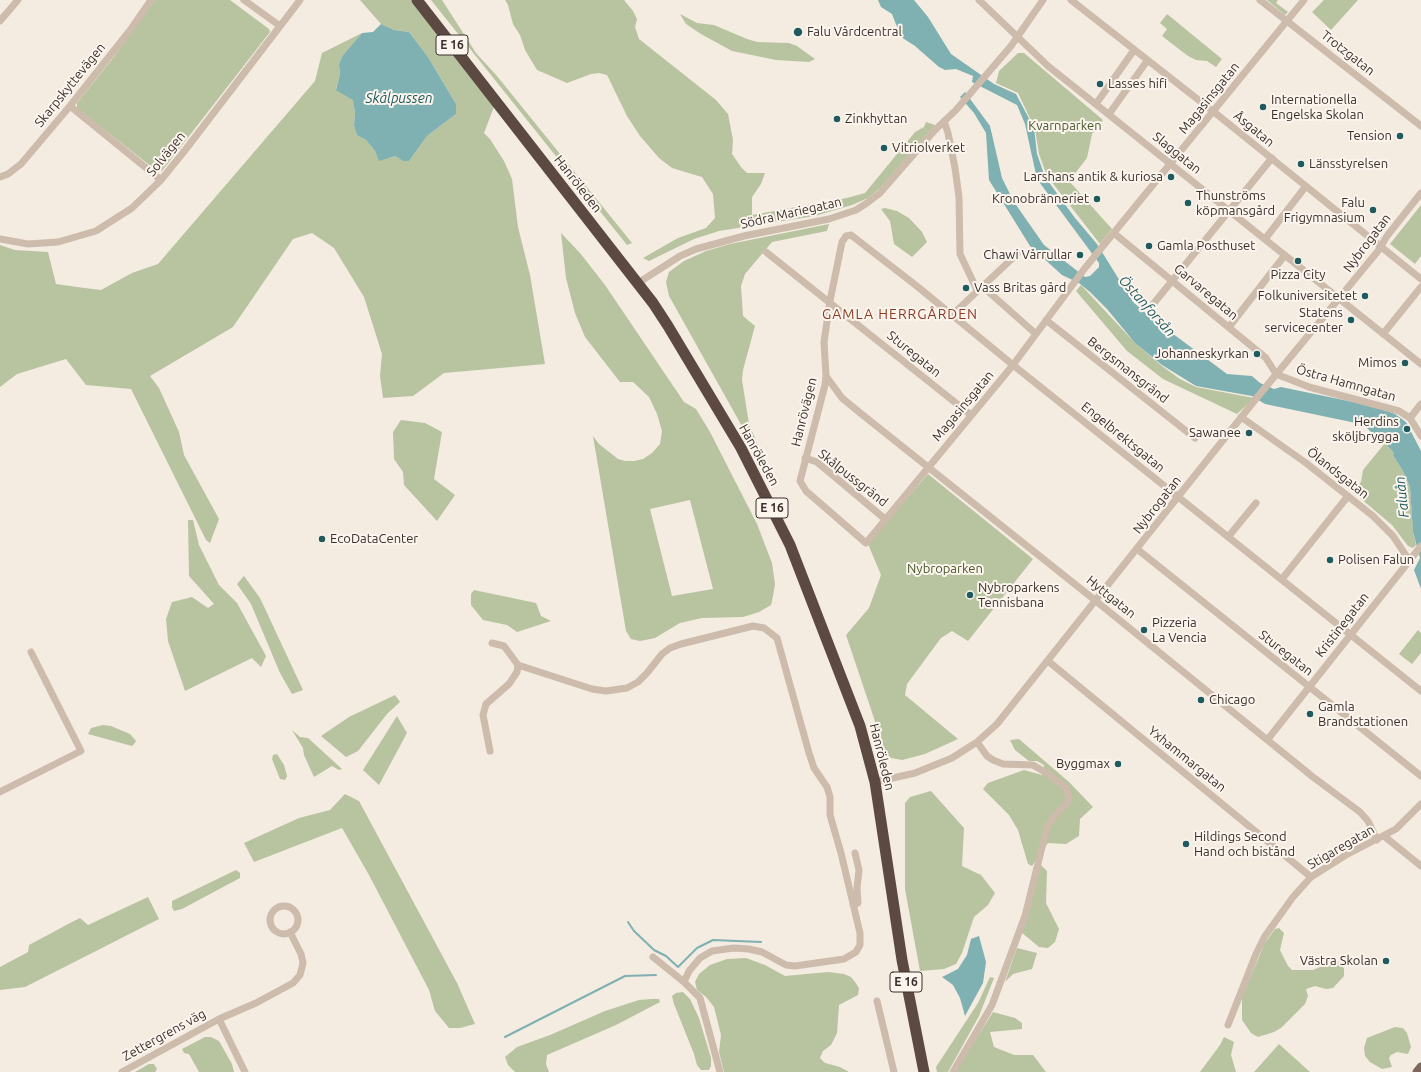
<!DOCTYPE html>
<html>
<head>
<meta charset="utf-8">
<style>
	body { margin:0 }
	canvas { display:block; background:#f4ebe1 }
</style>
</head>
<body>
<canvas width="1421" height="1072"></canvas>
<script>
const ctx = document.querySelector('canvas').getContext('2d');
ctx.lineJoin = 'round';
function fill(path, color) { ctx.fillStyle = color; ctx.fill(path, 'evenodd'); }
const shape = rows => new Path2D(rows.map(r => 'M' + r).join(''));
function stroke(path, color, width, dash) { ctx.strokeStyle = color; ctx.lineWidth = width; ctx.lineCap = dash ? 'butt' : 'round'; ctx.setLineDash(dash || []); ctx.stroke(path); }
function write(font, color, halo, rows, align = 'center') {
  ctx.font = font + ' Ubuntu,sans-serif'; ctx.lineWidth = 4; ctx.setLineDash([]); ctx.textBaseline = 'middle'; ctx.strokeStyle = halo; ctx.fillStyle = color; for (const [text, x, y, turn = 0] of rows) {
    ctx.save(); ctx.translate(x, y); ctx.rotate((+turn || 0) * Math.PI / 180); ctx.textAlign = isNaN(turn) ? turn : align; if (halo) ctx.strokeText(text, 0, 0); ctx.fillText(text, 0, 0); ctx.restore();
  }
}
const green = shape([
	[155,0,230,0,269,29,270,32,162,171,157,171,77,108,77,103,113,58],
	[360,0,413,0,495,104,484,133,490,139,504,161,512,179,518,227,530,275,545,364,444,373,413,396,383,398,380,376,382,354,364,297,334,248,312,233,293,239,233,327,150,376,159,388,179,432,184,455,219,519,210,543,206,540,131,389,86,385,66,359,17,374,0,387,0,245,15,250,48,252,56,284,77,287,101,290,132,273,158,264,315,81,322,53,362,33,343,55,339,64,340,74,336,89,353,99,355,113,354,126,357,135,366,140,375,151,379,160,395,156,403,161,409,161,427,136,456,114,456,104,428,57,409,32,394,30,381,24],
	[431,0,442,0,476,53,497,76,632,243,627,245],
	[505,0,624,0,633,11,637,19,635,27,639,39,716,100,728,114,733,140,732,154,741,167,747,173,765,173,761,184,752,197,752,215,847,198,865,193,915,132,924,127,926,122,935,125,880,188,868,198,852,205,815,216,719,231,694,239,649,261,643,258,678,238,706,228,715,218,713,194,702,177,672,168,659,158,640,136,627,116,607,75,599,73,591,74,567,83,537,70,525,50,520,35,513,24,508,5],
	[1267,0,1278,0,1276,3,1288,12,1285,15],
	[1324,0,1358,0,1331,30,1312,12],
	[680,14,697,23,714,25,747,39,757,42,789,43,797,46,815,59,809,62,776,60,732,51,701,34,686,24],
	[1167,14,1222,59,1216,67,1207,61,1196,60,1188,56,1162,36,1167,29,1160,23],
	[1018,53,1024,53,1103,120,1092,134,1087,158,1069,181,1112,229,1100,244,1047,176,1039,154,1035,129,1018,93,996,83,999,71],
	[1421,205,1421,256,1415,264,1390,244],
	[885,208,897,211,909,218,922,232,927,242,912,257,894,244,890,221,881,209],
	[829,224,827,231,772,242,745,274,741,286,743,316,755,326,743,370,742,380,749,424,760,450,757,453,669,296,666,282,669,272,684,261,706,251,730,244],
	[561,233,580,253,605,285,684,402,696,409,710,432,757,524,772,563,775,584,773,596,771,605,759,612,743,617,702,618,680,623,655,638,640,641,631,639,626,631,593,436,599,444,618,459,625,461,634,461,643,459,652,453,660,444,662,431,657,414,649,397,633,382,620,382,585,337,575,313,566,278],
	[690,500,713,589,672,596,650,509],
	[1081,285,1135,343,1162,366,1180,379,1196,387,1254,398,1237,414,1163,379,1127,351,1076,291],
	[401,420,425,423,442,432,434,479,455,495,437,521,404,485,403,472,394,459,393,432],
	[1385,443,1394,453,1393,455,1403,471,1410,487,1413,532,1416,545,1413,548,1408,546,1392,525,1353,492,1361,482,1363,470],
	[928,474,1033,559,968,641,952,631,941,638,907,684,905,695,958,739,925,754,902,760,891,758,886,754,846,635,869,608,881,575,868,544],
	[188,520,193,520,199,545,219,585,237,603,266,656,261,667,252,658,185,691,168,641,166,619,172,602,192,597,208,608,214,604,189,576],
	[244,576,260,598,303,690,292,694,280,673,251,604,237,584],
	[474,590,536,603,541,616,551,621,517,632,507,625,483,620,471,605,471,594],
	[1418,630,1421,633,1421,653,1412,664,1399,654],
	[395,695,400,702,387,714,358,751,346,757,321,736,349,717],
	[397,716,407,733,379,785,363,770],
	[103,725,111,726,130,734,136,741,134,744,132,746,88,734,91,728],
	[292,730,300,737,308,738,342,769,339,770,332,766,314,777,304,755,303,748],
	[1019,739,1069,782,1093,807,1080,819,1079,836,1066,844,1048,843,1032,866,1028,864,1018,830,1009,815,983,789,988,783,1024,770,1042,775,1044,765,1037,761,1029,761,1015,750,1010,740],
	[277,754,284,765,287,776,285,780,280,779,272,759,273,755],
	[931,791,964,828,962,866,981,875,995,893,988,905,974,917,962,953,956,964,944,969,920,971,905,889,905,803,910,797],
	[345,794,359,801,457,983,475,1024,460,1028,449,1028,435,1011,429,990,369,875,342,828,254,862,244,843,299,818,330,810],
	[1041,865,1047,871,1046,903,1059,929,1055,942,1048,948,1039,947,1021,932],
	[236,870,240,873,240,878,182,909,174,911,172,907,172,901],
	[148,897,159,919,25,987,0,990,0,967,28,952,29,945,72,922,80,918,88,925],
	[1279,928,1284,933,1280,950,1288,966,1292,970,1313,970,1335,961,1341,963,1344,969,1344,976,1333,988,1326,989,1315,986,1306,989,1308,996,1305,1004,1281,1028,1274,1032,1258,1037,1251,1033,1242,1020,1242,997,1265,943,1275,929],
	[1017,948,1037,953,1032,969,1013,974,1005,982],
	[746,958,765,965,785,976,828,972,844,974,851,977,855,982,859,988,858,995,839,1005,837,1033,831,1045,823,1051,820,1058,825,1063,840,1067,849,1072,724,1072,719,1052,721,1035,714,1007,706,997,697,990,695,982,699,974,710,965,727,959],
	[990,977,994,978,979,1016,948,1072,937,1072,936,1067,978,1003],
	[683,992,690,999,699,1018,711,1058,711,1066,709,1070,701,1070,697,1065,694,1054,674,1004,672,996,676,993],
	[651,999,659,999,660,1002,616,1025,547,1055,546,1064,549,1072,515,1072,508,1065,505,1057,517,1047,550,1035,605,1011,639,1000],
	[993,1012,1015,1018,1022,1023,1022,1029,990,1032,994,1047,1014,1055,1033,1055,1046,1072,955,1072],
	[1395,1027,1403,1028,1407,1033,1411,1047,1408,1054,1397,1052,1391,1055,1389,1058,1392,1067,1382,1069,1370,1062,1365,1056,1364,1048,1367,1038],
	[205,1037,211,1037,219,1041,232,1064,234,1072,199,1072,189,1054,184,1053,182,1049],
	[1224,1037,1234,1042,1231,1055,1236,1072,1200,1072,1220,1045],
	[1279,1044,1310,1072,1254,1072],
	[149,1064,154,1064,157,1069,155,1072,135,1072]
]);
const water = shape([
	[878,0,914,0,928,17,951,54,994,84,1016,94,1034,128,1037,154,1045,177,1075,218,1097,244,1133,302,1149,316,1227,374,1252,376,1260,383,1274,389,1281,387,1377,407,1395,414,1406,422,1421,451,1421,589,1414,570,1420,558,1413,532,1410,487,1403,471,1393,455,1394,453,1385,443,1383,444,1367,428,1356,423,1265,404,1252,396,1196,386,1162,365,1135,343,1107,309,1090,292,1079,283,1062,275,1030,246,989,180,986,133,974,113,960,97,965,92,990,126,1002,178,1014,202,1044,245,1085,277,1090,276,1099,267,1099,263,1037,179,1025,124,1017,105,972,82,973,76,956,69,945,70,939,67,915,46,901,37,892,14,881,7],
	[381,24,394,30,409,32,428,57,456,104,456,114,427,136,409,161,403,161,395,156,379,161,375,151,366,140,357,135,354,126,355,113,353,100,336,90,340,74,339,64,343,55,362,33,373,32],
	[979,936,986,962,983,983,965,1016,960,998,953,985,942,977,958,969,967,955,971,939]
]);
const stream = shape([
	[628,922,634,931,653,949],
	[654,950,666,956,678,967,697,948,713,940,761,942],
	[505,1037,625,976,656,975]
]);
const minor = shape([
	[244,0,280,26],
	[979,0,1048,66,1421,364],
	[1071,0,1219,116,1421,279],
	[1260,0,1421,126],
	[1304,0,1085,268,1013,365,866,543,806,491,800,481,825,385,826,376,824,342,830,301,842,242,846,236,851,235,918,287,1013,365,1421,691],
	[0,21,18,0],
	[1096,104,1134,50],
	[70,106,161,180],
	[1109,114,1147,61],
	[944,121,948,133,955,168,959,197,960,254,977,290],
	[0,177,8,174,21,164,70,106,131,29,151,0],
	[1115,234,1266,358,1276,374,1309,387,1399,411,1410,418,1421,436],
	[0,239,28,244,58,242,96,231,132,208,161,180,186,149,300,0],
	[1265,239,1306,186],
	[766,252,971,415],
	[638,283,680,256,696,249,744,236,829,219,856,210,867,203,880,193,935,130,956,110,1011,46,1043,0],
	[982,286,1036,334],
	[1150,308,1272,158],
	[952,315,1017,254],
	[1046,320,1195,438],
	[1229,327,1285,255],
	[1383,334,1421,287],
	[826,376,842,398,859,412,1091,597,1313,777,1360,812,1368,821,1377,840],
	[1241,417,1306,463,1373,516,1393,536,1409,560],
	[1410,418,1421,404],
	[805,458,817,462,885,519],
	[1228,537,1256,503],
	[1137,549,1421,776],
	[1282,579,1348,496],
	[492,643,504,646,518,665,592,689,606,691,627,688,638,682,647,673,662,654,670,648,681,644,753,626,764,628,777,638,809,753,814,768,827,787,830,797,830,815,841,853,860,933,860,945,856,952,844,959,795,966,786,965,762,952,749,949,734,948,712,951,700,958,689,971,684,982],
	[1048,661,1311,877],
	[1268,739,1421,546],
	[490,751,483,715,486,704,509,684,517,672,518,665],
	[875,782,915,773,952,758,977,742,997,724,1255,400,1378,251,1387,236,1421,193],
	[0,792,81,751,31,652],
	[1384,836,1421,866],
	[853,905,858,903,857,888,859,870,855,853],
	'270 920a14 14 0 1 1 28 0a14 14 0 1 1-28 0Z',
	[653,957,684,982,700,998,720,1072],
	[877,1001,894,1072],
	[219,1019,245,1072],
	[1228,1025,1256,954,1265,936,1293,897,1311,877,1346,855,1396,829,1421,804],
	[122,1072,219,1019,256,1003,293,983,300,975,303,963,301,954,290,932],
	[953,1072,992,1005,1025,916,1047,827,1055,815,1067,803,1069,798,1066,788,1048,774,1033,765,1003,764,993,760,987,756,977,742]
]);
const major = shape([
	[1417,1072,1421,1067]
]);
const highway = shape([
	[417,0,653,303,668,326,741,448,790,545,860,726,875,782,902,960,924,1072]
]);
const markers = [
	[798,32,5,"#1f5a5e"],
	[1100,84,4,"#1f5a5e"],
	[1263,107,4,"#1f5a5e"],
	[837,119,4,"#1f5a5e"],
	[1400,136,4,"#1f5a5e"],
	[884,148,4,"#1f5a5e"],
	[1301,164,4,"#1f5a5e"],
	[1171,177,4,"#1f5a5e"],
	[1097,199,4,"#1f5a5e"],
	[1188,203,4,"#1f5a5e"],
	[1373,210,4,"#1f5a5e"],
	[1149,246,4,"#1f5a5e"],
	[1080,255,4,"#1f5a5e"],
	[1298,261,4,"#1f5a5e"],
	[966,288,4,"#1f5a5e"],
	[1365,296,4,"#1f5a5e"],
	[1351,320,4,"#1f5a5e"],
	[1257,354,4,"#1f5a5e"],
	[1405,363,4,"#1f5a5e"],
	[1407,429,4,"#1f5a5e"],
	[1249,433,4,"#1f5a5e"],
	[322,539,4,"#1f5a5e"],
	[1330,560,4,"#1f5a5e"],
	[970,595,4,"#1f5a5e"],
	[1144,630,4,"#1f5a5e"],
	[1201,700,4,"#1f5a5e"],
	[1310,714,4,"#1f5a5e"],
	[1118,764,4,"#1f5a5e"],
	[1186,844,4,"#1f5a5e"],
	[1386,961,4,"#1f5a5e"]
];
const shields = [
	[452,45,32],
	[772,508,32],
	[906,982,32]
];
const shieldNames = [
	["E 16",452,45],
	["E 16",772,508],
	["E 16",906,982]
];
const poiNames = [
	["Falu Vårdcentral",807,32],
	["Lasses hifi",1108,84],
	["Internationella",1271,100],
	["Engelska Skolan",1271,115],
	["Zinkhyttan",845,119],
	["Tension",1392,136,"right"],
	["Vitriolverket",892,148],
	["Länsstyrelsen",1309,164],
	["Larshans antik & kuriosa",1163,177,"right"],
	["Thunströms",1196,196],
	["köpmansgård",1196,211],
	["Kronobränneriet",1089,199,"right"],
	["Falu",1365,203,"right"],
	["Frigymnasium",1365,218,"right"],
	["Gamla Posthuset",1157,246],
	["Chawi Vårrullar",1072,255,"right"],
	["Pizza City",1298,275,"center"],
	["Vass Britas gård",974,288],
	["Folkuniversitetet",1357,296,"right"],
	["Statens",1343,313,"right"],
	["servicecenter",1343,328,"right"],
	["Johanneskyrkan",1249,354,"right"],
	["Mimos",1397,363,"right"],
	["Herdins",1399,422,"right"],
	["sköljbrygga",1399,437,"right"],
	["Sawanee",1241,433,"right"],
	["EcoDataCenter",330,539],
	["Polisen Falun",1338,560],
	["Nybroparkens",978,588],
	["Tennisbana",978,603],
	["Pizzeria",1152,623],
	["La Vencia",1152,638],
	["Chicago",1209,700],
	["Gamla",1318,707],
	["Brandstationen",1318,722],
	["Byggmax",1110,764,"right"],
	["Hildings Second",1194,837],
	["Hand och bistånd",1194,852],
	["Västra Skolan",1378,961,"right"]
];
const streetNames = [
	["Trotzgatan",1348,53,38],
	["Skarpskyttevägen",70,85,-51],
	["Magasinsgatan",1209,98,-51],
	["Åsgatan",1254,129,39],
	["Slaggatan",1177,153,39],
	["Solvägen",166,154,-51],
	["Hanröleden",578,184,52],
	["Södra Mariegatan",791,213,-13],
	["Nybrogatan",1367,243,-53],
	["Garvaregatan",1206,292,40],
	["Sturegatan",914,354,39],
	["Bergsmansgränd",1128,370,38],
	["Östra Hamngatan",1346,383,16],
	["Magasinsgatan",963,406,-50],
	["Hanrövägen",804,412,-76],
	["Engelbrektsgatan",1123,437,39],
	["Hanröleden",759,455,61],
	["Ölandsgatan",1338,473,38],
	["Skålpussgränd",853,478,38],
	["Nybrogatan",1157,505,-52],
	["Hyttgatan",1111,597,39],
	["Kristinegatan",1342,625,-52],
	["Sturegatan",1286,653,38],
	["Hanröleden",882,757,76],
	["Yxhammargatan",1187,759,39],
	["Stigaregatan",1341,847,-30],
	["Zettergrens väg",164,1035,-29]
];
const parkNames = [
	["Kvarnparken",1065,126],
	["Nybroparken",945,569]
];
const waterNames = [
	["Skålpussen",399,98],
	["Östanforsån",1147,306,48],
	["Faluån",1402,497,-96]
];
const neighbourhoodNames = [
	["GAMLA HERRGÅRDEN",900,314]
];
fill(green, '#b8c4a0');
fill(water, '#7fb0b2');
stroke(stream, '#7fb0b2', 2);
stroke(minor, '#cdbbac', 7);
stroke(major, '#7d675c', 9);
stroke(highway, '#5c4a42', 11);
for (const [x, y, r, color] of markers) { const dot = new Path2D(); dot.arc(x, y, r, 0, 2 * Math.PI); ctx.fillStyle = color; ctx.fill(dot); stroke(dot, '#fbf5ee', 1.5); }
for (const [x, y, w] of shields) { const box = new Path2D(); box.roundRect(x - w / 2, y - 10, w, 20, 3); ctx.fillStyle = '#fbf5ee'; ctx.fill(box); stroke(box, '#3b302b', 1); }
write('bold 12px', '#3b302b', null, shieldNames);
write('13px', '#3b302b', '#fbf5ee', poiNames, 'left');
write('13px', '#3b302b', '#fbf5ee', streetNames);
write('13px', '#4a5a2e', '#fbf5ee', parkNames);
write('italic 14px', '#1f5a5e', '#fbf5ee', waterNames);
ctx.letterSpacing = '1px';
write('14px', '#8c3b22', '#fbf5ee', neighbourhoodNames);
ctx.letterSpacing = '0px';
</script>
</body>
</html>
